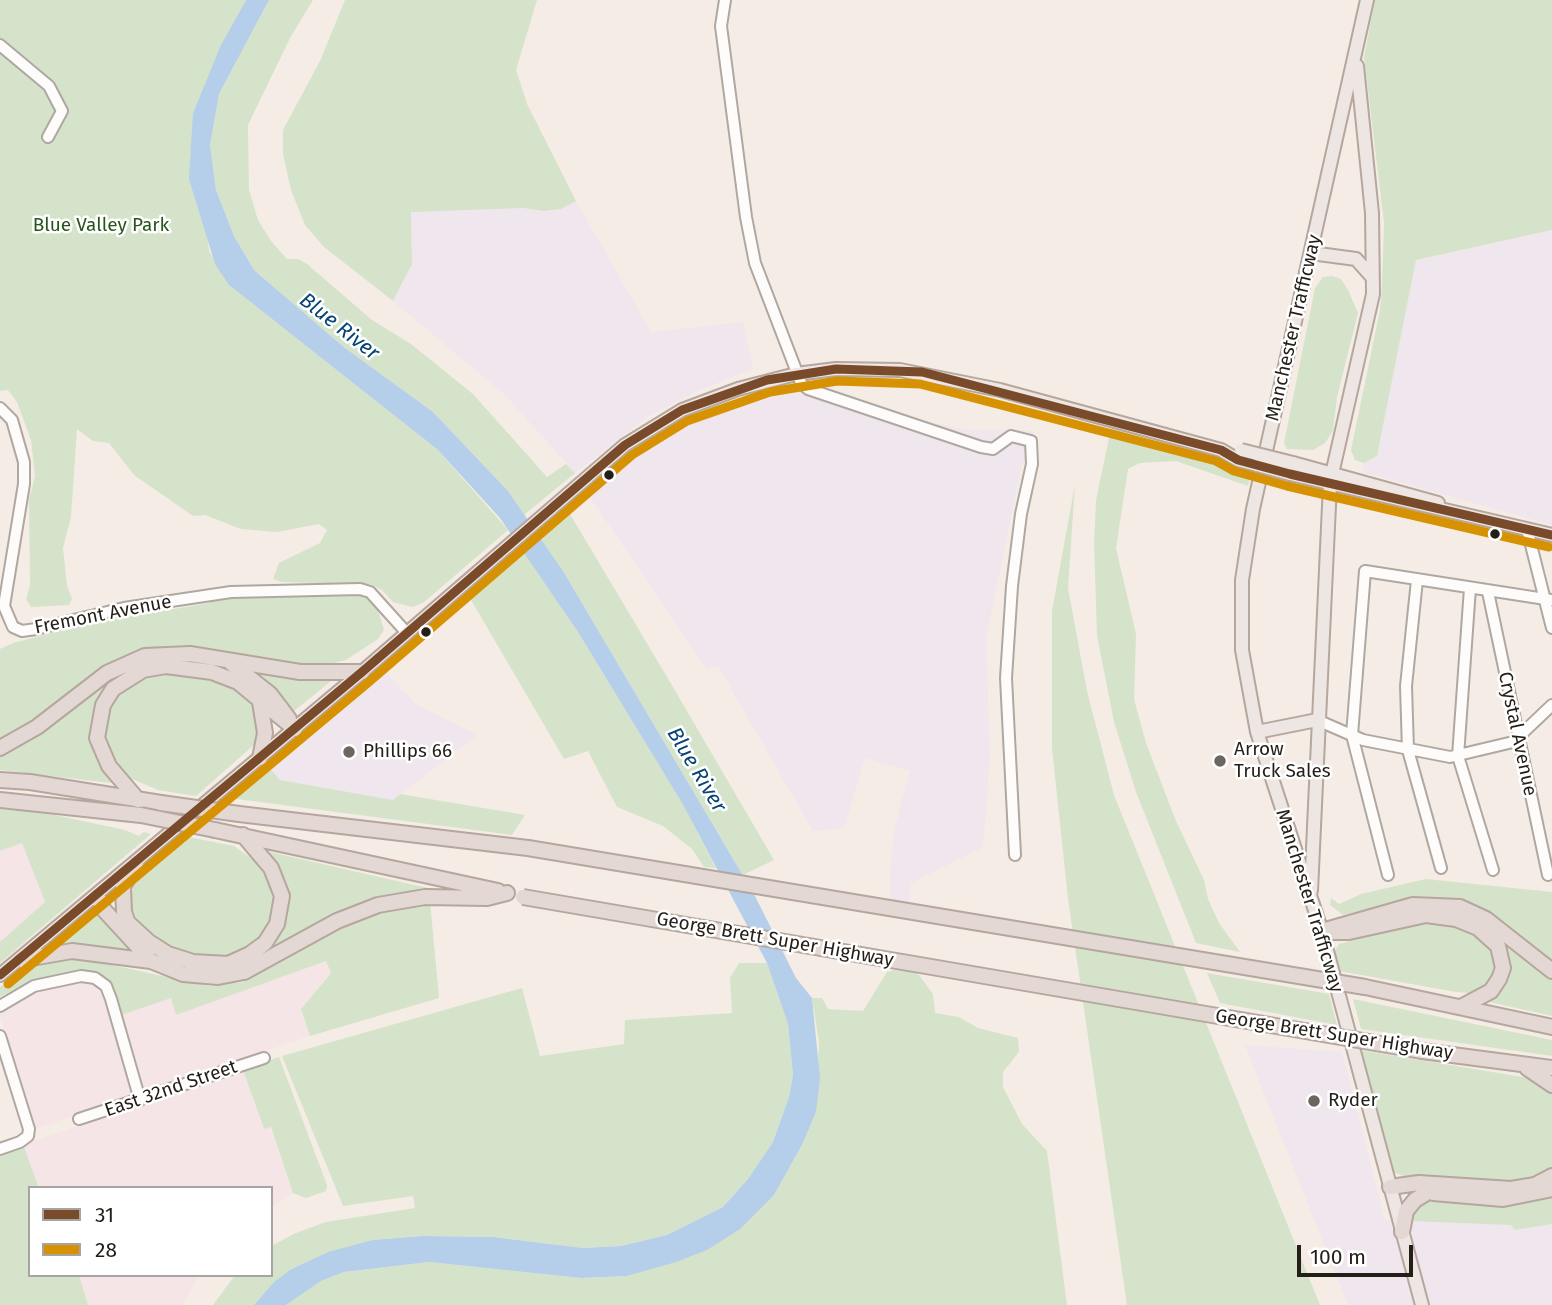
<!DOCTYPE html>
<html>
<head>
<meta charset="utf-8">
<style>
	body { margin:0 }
	#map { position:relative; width:1552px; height:1305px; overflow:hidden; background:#f5ede5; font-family:"Fira Sans",sans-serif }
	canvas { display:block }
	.legend { position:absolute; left:28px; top:1186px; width:245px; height:91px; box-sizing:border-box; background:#fff; border:2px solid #a7a5a3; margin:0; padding:9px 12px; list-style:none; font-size:21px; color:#231e18 }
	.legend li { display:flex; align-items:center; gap:14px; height:35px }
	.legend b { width:35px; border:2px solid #a7a5a3 }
	.scale { position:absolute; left:1297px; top:1245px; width:116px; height:32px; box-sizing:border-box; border:4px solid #231e18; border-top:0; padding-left:9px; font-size:21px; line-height:24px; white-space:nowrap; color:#231e18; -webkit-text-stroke:5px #fff; paint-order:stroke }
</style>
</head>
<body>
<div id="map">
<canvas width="1552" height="1305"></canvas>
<ul class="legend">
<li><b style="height:9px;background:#7a4b2a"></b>31</li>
<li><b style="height:9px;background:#d79204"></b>28</li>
</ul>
<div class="scale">100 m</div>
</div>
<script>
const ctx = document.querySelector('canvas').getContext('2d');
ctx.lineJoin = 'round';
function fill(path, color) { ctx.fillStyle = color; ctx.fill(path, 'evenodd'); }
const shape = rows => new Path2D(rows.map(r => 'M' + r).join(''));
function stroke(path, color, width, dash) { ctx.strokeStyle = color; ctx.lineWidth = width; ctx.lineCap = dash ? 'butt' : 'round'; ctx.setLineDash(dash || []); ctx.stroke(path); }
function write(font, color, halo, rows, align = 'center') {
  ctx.font = font + ' "Fira Sans",sans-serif'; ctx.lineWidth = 5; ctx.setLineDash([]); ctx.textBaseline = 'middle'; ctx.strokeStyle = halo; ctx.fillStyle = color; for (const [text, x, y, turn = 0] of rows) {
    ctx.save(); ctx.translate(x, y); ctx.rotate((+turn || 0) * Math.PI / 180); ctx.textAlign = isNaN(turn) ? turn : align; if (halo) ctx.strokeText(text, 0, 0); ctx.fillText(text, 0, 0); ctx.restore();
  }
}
const commercial = shape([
	[22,843,45,902,0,942,0,851],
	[326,961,331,972,301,1009,310,1036,35,1129,0,1017,0,1014,20,999,42,989,86,982,98,988,111,1019,171,998,177,1014],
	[243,1070,263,1128,270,1126,293,1193,271,1208,271,1188,39,1188,24,1147,30,1142],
	[79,1275,200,1275,182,1305,88,1305]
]);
const industrial = shape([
	[576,201,651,332,743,322,753,369,693,393,647,417,575,473,504,394,393,301,412,264,411,211,523,208,545,211,561,209],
	[1552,230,1552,525,1363,472,1364,463,1377,456,1416,260],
	[826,381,826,387,893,413,961,429,1035,431,1021,468,986,639,990,757,983,847,911,883,909,905,890,902,890,869,895,826,910,771,865,758,844,828,813,831,718,666,707,669,585,490,650,440,687,421,742,398],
	[380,666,417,705,477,735,393,800,280,780,268,766],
	[1245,1045,1342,1052,1385,1220,1511,1225,1515,1230,1552,1224,1552,1305,1348,1305]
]);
const green = shape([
	[0,0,246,0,221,46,193,113,209,251,229,285,438,450,508,530,423,603,412,607,393,602,382,590,370,584,282,582,273,579,279,563,320,543,327,530,319,524,277,532,241,529,205,515,193,516,134,475,109,443,93,441,77,429,71,517,63,548,67,585,72,599,69,605,31,607,26,599,30,585,29,500,35,476,31,440,17,402,8,390,0,391],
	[269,0,313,0,290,38,248,125,249,190,258,220,271,241,287,259,298,259,307,264,372,320,411,344,473,394,547,477,566,464,575,473,524,515,508,491,433,412,345,348,254,270,234,236,216,190,210,145,219,94],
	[345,0,537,0,516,70,527,104,576,201,561,209,544,211,523,208,411,212,412,264,393,301,324,247,305,225,291,190,283,154,283,130,320,61],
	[1375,0,1552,0,1552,230,1416,260,1377,456,1364,463,1355,460,1351,450,1380,310,1382,287,1384,223,1364,57],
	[1332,276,1341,279,1348,290,1358,313,1337,397,1333,431,1325,443,1313,450,1287,449,1284,443,1315,288,1323,277],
	[1111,428,1251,472,1248,486,1176,461,1140,463,1128,469,1116,548,1136,634,1134,699,1146,743,1176,821,1204,880,1208,899,1219,923,1240,952,1196,943,1136,792,1114,722,1097,636,1094,544,1096,500],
	[1075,484,1068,588,1087,691,1114,795,1320,1305,1127,1305,1068,899,1052,748,1052,611],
	[567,509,670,682,774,860,743,875,563,571,537,533],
	[520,547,578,632,682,803,716,868,704,867,692,849,663,826,617,807,588,751,564,759,467,593],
	[358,593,367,597,377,607,384,630,378,639,346,660,317,667,204,648,151,647,106,664,22,728,0,741,0,649,13,643,85,624,209,603,211,598],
	[136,664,97,704,91,724,92,739,119,784,0,770,0,756,22,743,96,686],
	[252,669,337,676,293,712],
	[162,672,182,672,233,687,247,696,258,714,258,737,255,744,196,796,158,790,125,776,116,767,104,746,102,723,114,698,136,679],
	[268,766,280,780,393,800,400,794,525,815,512,835,229,798],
	[0,809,41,812,125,830,139,836,144,832,151,834,0,963,0,942,45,902,22,843,0,851],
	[184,836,234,846,264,867,277,900,272,923,254,946,226,959,197,955,167,945,143,928,137,920,130,905,134,882],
	[266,851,401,882,446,892,415,894,254,962,286,893,278,866],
	[1426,879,1552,892,1552,964,1466,903,1418,898,1343,915,1330,905,1331,898,1339,904,1361,894],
	[430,901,439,998,310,1036,301,1009,331,973,326,961,176,1015,171,998,122,1015,111,985,100,973,86,970,27,983,0,997,0,987,10,980,43,963,64,960,84,959,209,986,243,982,340,925,399,906],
	[96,911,138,957,87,948,53,947],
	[1424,921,1450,923,1475,933,1492,948,1497,961,1494,977,1485,987,1469,993,1456,992,1339,971,1335,951,1339,944],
	[1498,936,1552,979,1552,1016,1485,1001,1500,989],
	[739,963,767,963,788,1024,793,1075,789,1097,773,1142,748,1179,723,1207,667,1235,621,1246,583,1248,493,1237,422,1236,373,1240,273,1283,254,1305,213,1305,235,1275,271,1275,271,1246,296,1233,326,1222,415,1208,413,1196,343,1206,282,1056,522,988,540,1056,624,1044,625,1020,732,1013,730,978],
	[904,967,919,975,933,994,935,1013,959,1017,978,1028,1018,1038,1019,1052,1003,1072,1003,1087,1022,1124,1047,1151,1067,1305,286,1305,321,1281,344,1272,429,1262,581,1278,627,1276,707,1250,774,1195,803,1143,816,1112,819,1042,812,998,822,998,828,1009,863,1011,887,972],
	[1207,973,1329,994,1337,1025,1220,1003],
	[1353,999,1552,1040,1552,1056,1361,1029],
	[1359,1050,1529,1078,1543,1083,1552,1089,1552,1171,1517,1184,1412,1179,1395,1173,1390,1165],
	[279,1057,327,1185,326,1191,306,1198,293,1193,271,1127,264,1129,243,1070],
	[24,1147,39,1188,30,1188,30,1275,79,1275,88,1305,0,1305,0,1155],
	[1437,1197,1464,1204,1487,1204,1552,1197,1552,1224,1515,1230,1511,1225,1408,1221,1418,1201]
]);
const water = shape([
	[246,0,269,0,219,94,210,145,216,190,234,236,254,270,345,348,433,412,508,491,563,571,754,894,796,978,812,998,820,1078,816,1112,803,1143,774,1195,740,1229,707,1250,676,1262,627,1276,581,1278,429,1262,344,1272,321,1281,286,1305,254,1305,273,1283,290,1270,328,1252,373,1240,422,1236,493,1237,583,1248,621,1246,667,1235,723,1207,748,1179,773,1142,789,1097,793,1075,788,1024,767,963,682,803,578,632,500,518,438,450,229,285,215,264,189,179,193,113,221,45]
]);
const minor = shape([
	[725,0,721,26,746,217,755,263,801,383,808,389,981,447,993,449,1011,436,1031,441,1032,464,1021,514,1012,586,1006,678,1015,855],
	[0,45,49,86,62,111,48,137],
	[0,408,12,420,24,462,24,484,4,606,13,627,22,631,36,629,124,608,231,592,360,589,370,592,406,632],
	[1527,529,1552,628],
	[1417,580,1406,686,1408,750,1441,868],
	[1470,588,1458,756,1493,870],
	[1488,592,1548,875],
	[1317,720,1363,740,1450,757,1513,742,1552,705],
	[1388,875,1352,735,1365,571,1552,600],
	[0,1006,34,986,81,976,95,978,106,986,111,999,140,1100],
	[0,1036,29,1129,28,1136,20,1142,0,1149],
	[79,1119,264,1058]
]);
const major = shape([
	[1367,0,1253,509,1242,580,1242,650,1257,732,1322,932,1422,1305],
	[1311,253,1356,259,1372,277],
	[1293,463,1438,503],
	[1290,474,1552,535],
	[1332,474,1373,294,1372,213,1357,66],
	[1257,732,1317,720],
	[1311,891,1330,484],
	[0,975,362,672,625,445,682,410,738,389,796,374,836,369,900,370,1000,390,1221,450,1238,460,1257,465]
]);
const highway = shape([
	[231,663,270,694,289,719],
	[260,702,265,733,260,758],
	[0,748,37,727,107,673,145,656,190,654,300,672,362,672],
	[0,780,30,782,161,803],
	[0,800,141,815],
	[138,800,109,766,97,738,103,705,113,689,143,670,166,666,212,672,238,682,295,729],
	[239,814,528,848],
	[215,830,498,891],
	[97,896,104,910,151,961,183,974,218,977,244,972,337,921,378,905,425,897,487,898,507,893],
	[124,919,149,942,168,954,193,962,228,964,250,954,265,943,277,924,282,896,271,868,243,835],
	[128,923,124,912,123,887,136,863],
	[1329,929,1413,905,1460,907,1486,919,1552,971],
	[1322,932,1349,932,1426,915,1456,919,1478,928,1498,946,1503,968,1499,979,1491,991,1461,1007],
	[20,960,72,951,151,961],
	[1365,987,1552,1027],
	[1422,1051,1552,1068],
	[1527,1068,1552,1085],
	[1390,1187,1419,1183,1511,1189,1535,1185,1552,1176],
	[1433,1193,1503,1199,1552,1189],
	[1402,1232,1406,1211,1415,1200,1428,1192]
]);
const majorBridge = shape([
	[1241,450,1293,463],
	[1257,465,1290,474]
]);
const highwayBridge = shape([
	[161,803,239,814],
	[141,815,215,830],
	[528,848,1365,987],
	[523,897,1422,1051]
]);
const bus1 = shape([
	[0,975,362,672,625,445,682,410,767,380,836,369,922,372,1221,450,1238,460,1290,474,1552,535]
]);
const bus2 = shape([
	[8,984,370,681,632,455,687,421,770,392,837,381,920,384,1216,461,1234,471,1287,486,1549,547]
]);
const markers = [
	[609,475,6,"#231e18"],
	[1495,534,6,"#231e18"],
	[426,632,6,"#231e18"],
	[349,752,7,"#6c6660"],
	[1220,761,7,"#6c6660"],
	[1314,1101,7,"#6c6660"]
];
const parkNames = [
	["Blue Valley Park",101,226]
];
const streetNames = [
	["Manchester Trafficway",1294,328,-77],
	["Fremont Avenue",103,615,-11],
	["Crystal Avenue",1517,734,78],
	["Manchester Trafficway",1309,901,73],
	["George Brett Super Highway",775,940,10],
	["George Brett Super Highway",1334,1035,9],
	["East 32nd Street",171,1089,-19]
];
const poiNames = [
	["Arrow",1234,750],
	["Truck Sales",1234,772],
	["Phillips 66",363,752],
	["Ryder",1328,1101]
];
const waterNames = [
	["Blue River",339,327,38],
	["Blue River",696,770,59]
];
fill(commercial, '#f6e5e6');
fill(industrial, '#efe6ee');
fill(green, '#d5e3ca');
fill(water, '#b5cee9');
stroke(minor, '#aea8a1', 14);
stroke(major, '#b5a69e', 16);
stroke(highway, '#b5a69e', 18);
stroke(minor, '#fefcfb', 10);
stroke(major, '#eee6e3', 12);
stroke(highway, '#e4d8d4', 14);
stroke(majorBridge, '#b5a69e', 16, []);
stroke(highwayBridge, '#b5a69e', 18, []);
stroke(majorBridge, '#eee6e3', 12);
stroke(highwayBridge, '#e4d8d4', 14);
stroke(bus1, '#7a4b2a', 9);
stroke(bus2, '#d79204', 9);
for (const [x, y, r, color] of markers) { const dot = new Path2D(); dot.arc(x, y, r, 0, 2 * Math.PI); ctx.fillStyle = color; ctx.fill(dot); stroke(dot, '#fff', 2.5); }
write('19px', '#27561b', '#fff', parkNames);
write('19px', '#231e18', '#fff', streetNames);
write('19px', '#231e18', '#fff', poiNames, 'left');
write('italic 21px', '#064476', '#fff', waterNames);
</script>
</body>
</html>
